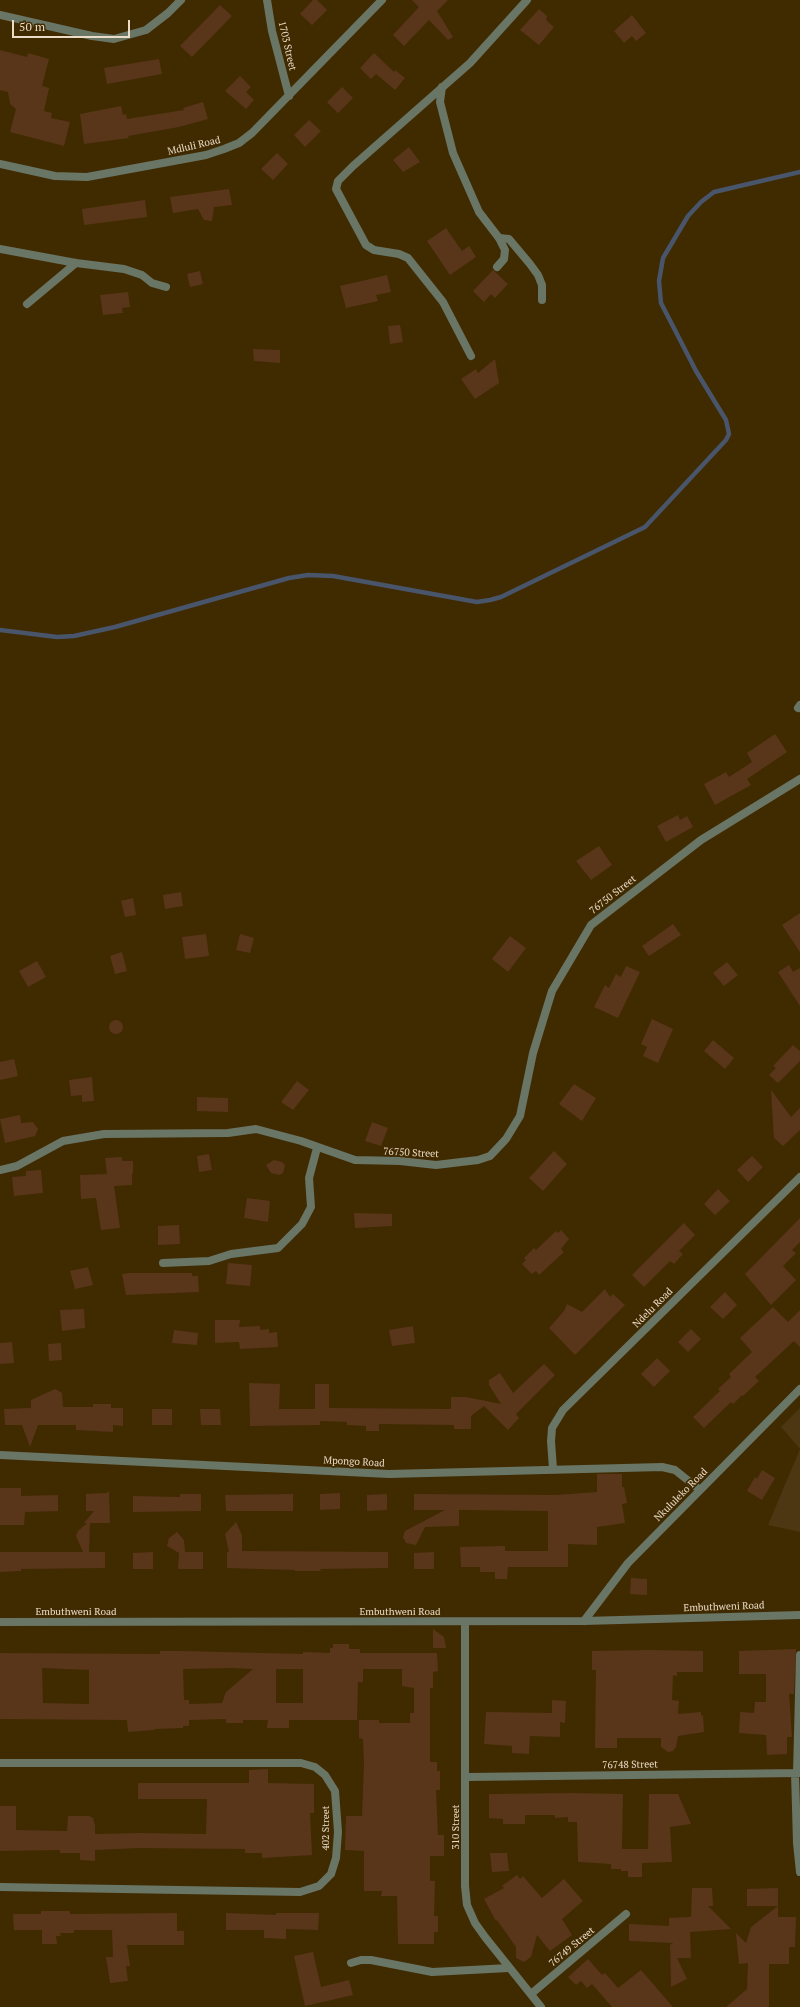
<!DOCTYPE html>
<html>
<head>
<meta charset="utf-8">
<style>
	body { margin:0 }
	#map { position:relative; width:800px; height:2007px; overflow:hidden; background:#402a00; font-family:"PT Serif",serif }
	canvas { display:block }
	.scale { position:absolute; left:12px; top:20px; width:118px; height:18px; box-sizing:border-box; border:2px solid #ebdcc7; border-top:0; padding-left:5px; font-size:12px; line-height:14px; white-space:nowrap; color:#ebdcc7; -webkit-text-stroke:3px #402a00; paint-order:stroke }
</style>
</head>
<body>
<div id="map">
<canvas width="800" height="2007"></canvas>
<div class="scale">50 m</div>
</div>
<script>
const ctx = document.querySelector('canvas').getContext('2d');
ctx.lineJoin = 'round';
function fill(path, color) { ctx.fillStyle = color; ctx.fill(path, 'evenodd'); }
const shape = rows => new Path2D(rows.map(r => 'M' + r).join(''));
function stroke(path, color, width, dash) { ctx.strokeStyle = color; ctx.lineWidth = width; ctx.lineCap = dash ? 'butt' : 'round'; ctx.setLineDash(dash || []); ctx.stroke(path); }
function write(font, color, halo, rows, align = 'center') {
  ctx.font = font + ' "PT Serif",serif'; ctx.lineWidth = 3.5; ctx.setLineDash([]); ctx.textBaseline = 'middle'; ctx.strokeStyle = halo; ctx.fillStyle = color; for (const [text, x, y, turn = 0] of rows) {
    ctx.save(); ctx.translate(x, y); ctx.rotate((+turn || 0) * Math.PI / 180); ctx.textAlign = isNaN(turn) ? turn : align; if (halo) ctx.strokeText(text, 0, 0); ctx.fillText(text, 0, 0); ctx.restore();
  }
}
const built = shape([
	[800,1408,800,1532,768,1525,800,1449,781,1427]
]);
const stream = shape([
	[0,630,57,637,74,636,115,627,289,578,308,575,333,576,477,602,490,600,501,597,645,527,726,440,729,434,726,420,696,371,661,303,659,281,663,258,688,216,701,202,714,192,800,172]
]);
const building = shape([
	[313,0,317,0,327,10,312,25,300,14],
	[412,0,448,0,437,11,453,37,448,40,429,20,404,46,393,35,419,7],
	[220,5,232,16,192,57,180,46],
	[539,9,547,16,546,20,554,27,539,45,520,30],
	[632,15,646,33,636,41,632,36,624,43,614,31],
	[0,50,27,57,28,53,49,59,42,86,49,88,44,111,52,113,51,118,70,122,64,146,10,132,16,109,10,104,8,92,0,90],
	[374,53,394,72,395,70,405,78,395,90,376,74,371,79,360,68],
	[159,59,162,74,107,84,104,68],
	[240,76,251,87,246,92,254,100,246,109,225,91],
	[342,87,353,98,338,113,327,102],
	[203,102,208,119,179,127,128,136,129,138,84,144,80,114,121,106,123,115,126,114,127,119,184,110,183,108],
	[309,120,321,131,305,147,294,135],
	[409,147,420,162,403,172,393,160],
	[277,153,288,164,273,180,261,169],
	[229,189,232,205,214,207,212,221,204,220,198,209,173,213,170,197],
	[145,200,147,217,84,225,82,209],
	[446,228,462,251,469,246,476,257,450,275,427,241],
	[493,270,508,284,495,298,491,294,484,302,473,291],
	[200,271,203,284,190,287,187,274],
	[387,275,391,292,376,295,378,301,346,308,340,286],
	[128,292,130,307,122,308,123,313,103,315,100,295],
	[400,325,403,342,390,344,388,326],
	[253,349,280,350,280,363,254,361],
	[495,359,499,383,475,399,461,379,476,369,478,373],
	[775,734,787,752,747,779,751,785,715,805,704,784,726,772,729,777,752,762,747,753],
	[678,815,680,820,687,816,693,827,666,842,657,826],
	[599,846,612,865,591,880,576,861],
	[181,892,183,906,165,909,163,895],
	[133,898,136,915,125,917,121,901],
	[800,913,800,952,782,925],
	[673,924,681,935,649,956,642,946],
	[206,934,209,956,185,959,182,937],
	[240,934,254,938,250,953,236,950],
	[510,936,526,948,508,972,492,959],
	[122,952,127,971,115,974,110,956],
	[37,961,46,977,28,987,19,971],
	[727,962,738,975,724,986,713,973],
	[789,965,793,972,800,968,800,1006,778,972],
	[626,966,640,972,618,1018,594,1007,605,985,609,988,616,974,621,977],
	[652,1019,673,1029,658,1063,643,1056,647,1047,641,1044],
	'109 1027a7 7 0 1 1 14 0a7 7 0 1 1-14 0Z',
	[713,1040,734,1058,725,1069,704,1051],
	[793,1045,800,1051,800,1061,778,1083,769,1075,776,1068,773,1066],
	[14,1059,18,1076,0,1080,0,1062],
	[92,1077,94,1101,82,1102,82,1095,71,1096,69,1080],
	[297,1081,309,1090,293,1110,281,1102],
	[574,1084,596,1098,582,1121,559,1104],
	[771,1090,791,1117,800,1108,800,1130,783,1146,774,1138],
	[197,1097,228,1098,228,1112,197,1111],
	[20,1115,21,1123,33,1122,38,1129,35,1136,5,1143,0,1119],
	[372,1122,388,1128,381,1146,365,1141],
	[554,1151,567,1164,543,1191,529,1178],
	[209,1154,212,1170,199,1172,197,1156],
	[752,1156,763,1167,748,1182,737,1170],
	[122,1157,122,1161,133,1161,133,1173,132,1174,132,1185,114,1186,120,1228,101,1230,96,1198,81,1199,80,1175,107,1174,105,1158],
	[274,1160,282,1162,285,1165,283,1173,279,1175,271,1173,266,1165],
	[41,1170,43,1193,14,1196,12,1177,26,1176,26,1171],
	[718,1189,730,1201,715,1215,704,1204],
	[247,1198,270,1201,268,1222,244,1218],
	[354,1213,392,1214,392,1226,355,1228],
	[800,1218,800,1242,792,1250,796,1253,783,1266,796,1280,771,1305,745,1274],
	[684,1223,695,1235,679,1251,683,1254,674,1264,670,1261,644,1287,632,1275],
	[179,1225,180,1244,158,1245,158,1226],
	[561,1230,569,1239,561,1249,564,1252,539,1275,536,1271,532,1274,522,1264,526,1260,524,1258,534,1248,536,1250,556,1231,558,1233],
	[228,1263,252,1265,250,1286,226,1284],
	[88,1267,93,1285,75,1289,70,1271],
	[130,1273,192,1273,192,1276,198,1276,199,1292,126,1295,122,1274],
	[605,1289,610,1297,613,1294,625,1305,575,1355,549,1328,564,1311,567,1304,582,1312],
	[725,1292,737,1305,723,1319,710,1307],
	[773,1307,788,1322,800,1310,800,1347,794,1341,755,1377,759,1381,743,1396,742,1395,733,1404,731,1402,704,1428,693,1417,720,1391,718,1389,731,1377,729,1374,752,1352,740,1338],
	[84,1309,85,1328,62,1331,60,1310],
	[215,1320,240,1320,239,1327,260,1326,260,1330,269,1329,269,1333,277,1332,278,1347,240,1349,239,1342,215,1343],
	[413,1326,415,1343,392,1346,389,1330],
	[691,1329,701,1339,688,1352,678,1342],
	[174,1330,198,1333,197,1345,172,1343],
	[12,1342,14,1363,0,1364,0,1343],
	[61,1343,62,1360,49,1361,48,1344],
	[657,1358,670,1371,654,1387,641,1374],
	[544,1364,555,1375,516,1414,519,1418,508,1430,484,1406,471,1416,471,1429,454,1429,454,1425,379,1424,379,1431,366,1431,366,1426,347,1425,347,1422,320,1421,320,1425,250,1426,249,1383,280,1384,279,1409,315,1409,315,1384,329,1384,329,1408,451,1409,451,1397,466,1397,501,1404,489,1385,489,1380,500,1373,513,1393],
	[55,1389,62,1393,63,1407,93,1407,93,1404,111,1404,111,1408,123,1408,123,1426,113,1425,113,1432,76,1430,76,1425,38,1425,30,1447,22,1425,5,1425,4,1409,31,1408,31,1400],
	[152,1409,172,1409,172,1425,152,1425],
	[200,1409,220,1409,221,1425,201,1425],
	[762,1470,775,1478,762,1500,747,1491,755,1477,757,1479],
	[597,1474,622,1474,622,1487,624,1487,627,1503,622,1504,625,1523,597,1527,597,1545,568,1544,568,1567,508,1567,507,1579,495,1579,495,1572,480,1572,480,1567,461,1567,460,1547,505,1546,505,1551,548,1551,548,1511,459,1510,459,1526,425,1527,416,1545,406,1543,403,1537,405,1531,445,1510,414,1510,414,1494,555,1495,597,1492],
	[0,1488,21,1488,21,1496,58,1495,58,1511,25,1512,24,1525,0,1525],
	[109,1491,110,1523,90,1523,89,1552,105,1552,105,1568,21,1569,21,1571,0,1572,0,1552,83,1552,76,1536,78,1531,87,1523,84,1523,94,1511,86,1511,86,1494,107,1493],
	[340,1493,340,1509,320,1510,320,1494],
	[180,1494,201,1494,201,1511,133,1512,133,1496,180,1497],
	[293,1494,293,1511,226,1511,225,1495],
	[387,1494,387,1510,367,1511,367,1495],
	[236,1522,242,1535,242,1551,388,1552,388,1568,320,1569,321,1571,295,1571,295,1570,227,1568,227,1552,229,1552,225,1534],
	[177,1532,184,1540,185,1552,203,1552,203,1569,178,1569,179,1553,167,1546,169,1538],
	[153,1552,153,1569,133,1569,133,1553],
	[434,1552,434,1569,414,1569,414,1553],
	[631,1578,647,1579,647,1595,630,1594],
	[433,1629,444,1637,446,1648,433,1648],
	[333,1644,349,1644,349,1649,360,1649,360,1653,437,1653,438,1671,433,1672,433,1688,430,1688,430,1762,437,1762,437,1771,440,1771,440,1790,436,1790,438,1835,444,1835,444,1856,430,1856,430,1881,435,1881,434,1916,438,1916,438,1932,434,1932,434,1944,398,1944,397,1896,381,1896,382,1891,364,1891,364,1851,345,1850,346,1816,362,1816,364,1764,363,1739,359,1738,359,1720,379,1720,379,1723,410,1723,410,1713,414,1713,414,1688,402,1686,402,1669,363,1669,363,1682,358,1682,357,1720,289,1720,289,1728,267,1728,268,1720,243,1720,243,1723,226,1723,226,1719,189,1720,189,1726,183,1726,183,1728,154,1729,154,1730,128,1732,127,1720,0,1719,0,1653,160,1654,160,1651,182,1651,303,1654,303,1652,330,1653,330,1648,333,1648],
	[42,1668,89,1670,89,1704,43,1703],
	[183,1669,232,1668,253,1669,226,1692,222,1703,189,1704,189,1700,184,1700],
	[276,1669,303,1669,303,1703,276,1703],
	[796,1649,794,1694,789,1694,792,1737,787,1737,787,1754,767,1755,766,1735,739,1733,740,1712,754,1713,755,1702,766,1702,766,1674,739,1674,739,1651],
	[650,1650,703,1651,703,1672,677,1672,677,1676,673,1675,672,1700,679,1701,678,1714,701,1712,701,1716,703,1715,704,1732,678,1736,676,1747,673,1751,668,1752,661,1747,661,1738,617,1738,617,1748,595,1748,596,1670,592,1670,592,1651],
	[552,1700,566,1701,565,1723,560,1722,560,1737,530,1736,529,1754,512,1753,512,1746,484,1744,486,1712,552,1713],
	[268,1769,268,1783,314,1784,314,1813,310,1813,312,1855,262,1858,262,1853,245,1853,245,1849,139,1848,95,1850,95,1861,80,1860,80,1853,60,1853,60,1850,0,1851,0,1806,16,1806,16,1830,67,1831,68,1816,89,1816,93,1818,95,1825,95,1834,139,1833,206,1834,207,1799,138,1799,138,1783,249,1783,249,1770],
	[573,1793,623,1794,622,1849,648,1849,649,1794,678,1794,691,1824,670,1827,672,1862,642,1863,642,1877,628,1877,628,1871,621,1871,621,1869,611,1869,611,1864,578,1862,577,1822,568,1822,568,1817,555,1818,555,1815,525,1815,525,1824,503,1824,503,1819,489,1818,489,1794],
	[490,1853,507,1853,509,1871,492,1872],
	[517,1875,520,1879,523,1876,542,1898,564,1879,583,1901,562,1919,572,1935,550,1951,537,1935,531,1957,524,1962,516,1958,516,1947,497,1920,496,1921,484,1899,504,1888,502,1886],
	[692,1888,712,1888,713,1906,708,1906,731,1929,690,1932,691,1958,677,1958,687,1979,671,1987,670,1943,671,1945,673,1943,629,1941,629,1924,669,1926,669,1918,691,1917],
	[778,1888,778,1917,796,1917,795,1947,789,1947,789,1964,769,1964,769,2007,726,2007,747,1989,748,1963,739,1964,736,1933,746,1943,751,1927,778,1906,747,1906,747,1889],
	[41,1911,70,1911,70,1914,177,1913,177,1931,184,1931,184,1945,127,1945,130,1966,126,1966,128,1981,110,1983,106,1957,113,1957,112,1930,74,1930,74,1933,60,1933,61,1936,56,1936,57,1944,42,1944,42,1930,14,1930,13,1914,41,1914],
	[226,1913,276,1915,276,1913,319,1913,318,1930,286,1929,286,1939,264,1938,264,1930,226,1930],
	[313,1952,321,1987,349,1980,353,1995,305,2006,294,1956],
	[588,1959,602,1975,605,1973,618,1988,641,1970,673,2007,612,2007,592,1984,587,1988,581,1981,576,1985,568,1977]
]);
const service = shape([
	[497,267,504,259,505,250,499,238],
	[351,1963,361,1960,371,1960,432,1972,509,1968]
]);
const minor = shape([
	[267,0,272,31,289,96],
	[0,15,92,36,114,39,146,30,168,13,181,0],
	[442,87,440,102,453,153,479,212,499,238,509,239,530,264,538,275,542,285,542,300],
	[0,164,55,176,87,177,206,155,224,149,239,143,252,133,382,0],
	[0,249,76,263,124,269,142,275,152,283,166,287],
	[27,304,76,263],
	[471,356,443,302,408,258,399,254,374,250,366,245,336,189,338,181,353,166,470,63,527,0],
	[798,708,800,705],
	[0,1170,17,1166,63,1141,104,1134,228,1133,256,1129,301,1141,355,1160,400,1161,436,1165,478,1160,490,1156,506,1139,520,1116,533,1053,552,991,591,925,701,840,800,779],
	[163,1263,209,1261,231,1254,278,1248,302,1224,311,1207,309,1178,317,1148],
	[0,1455,389,1474,662,1467,675,1470,700,1490],
	[553,1469,551,1441,552,1428,563,1410,800,1177],
	[584,1621,628,1563,800,1389],
	[465,1622,465,1886,467,1905,475,1923,485,1937,541,2007],
	[0,1763,301,1763,315,1767,325,1775,335,1791,338,1832,336,1858,331,1874,319,1886,300,1892,0,1887],
	[795,1773,797,1843,800,1872],
	[797,1773,800,1655],
	[466,1777,800,1773],
	[531,1994,626,1914]
]);
const tertiary = shape([
	[0,1622,584,1621,800,1615]
]);
const streetNames = [
	["1703 Street",287,46,77],
	["Mdluli Road",194,146,-13],
	["76750 Street",613,895,-38],
	["76750 Street",411,1153,3],
	["Ndelu Road",653,1308,-45],
	["Mpongo Road",354,1462,3],
	["Nkululeko Road",681,1495,-45],
	["Embuthweni Road",724,1607,-2],
	["Embuthweni Road",76,1612],
	["Embuthweni Road",400,1612],
	["76748 Street",630,1765,-1],
	["310 Street",456,1827,-90],
	["402 Street",326,1828,-90],
	["76749 Street",572,1947,-40]
];
fill(built, '#4c3712');
stroke(stream, '#48556a', 4.5);
fill(building, '#59361a');
stroke(service, '#697565', 8);
stroke(minor, '#697565', 8);
stroke(tertiary, '#697565', 8);
write('10px', '#ebdcc7', '#402a00', streetNames);
</script>
</body>
</html>
